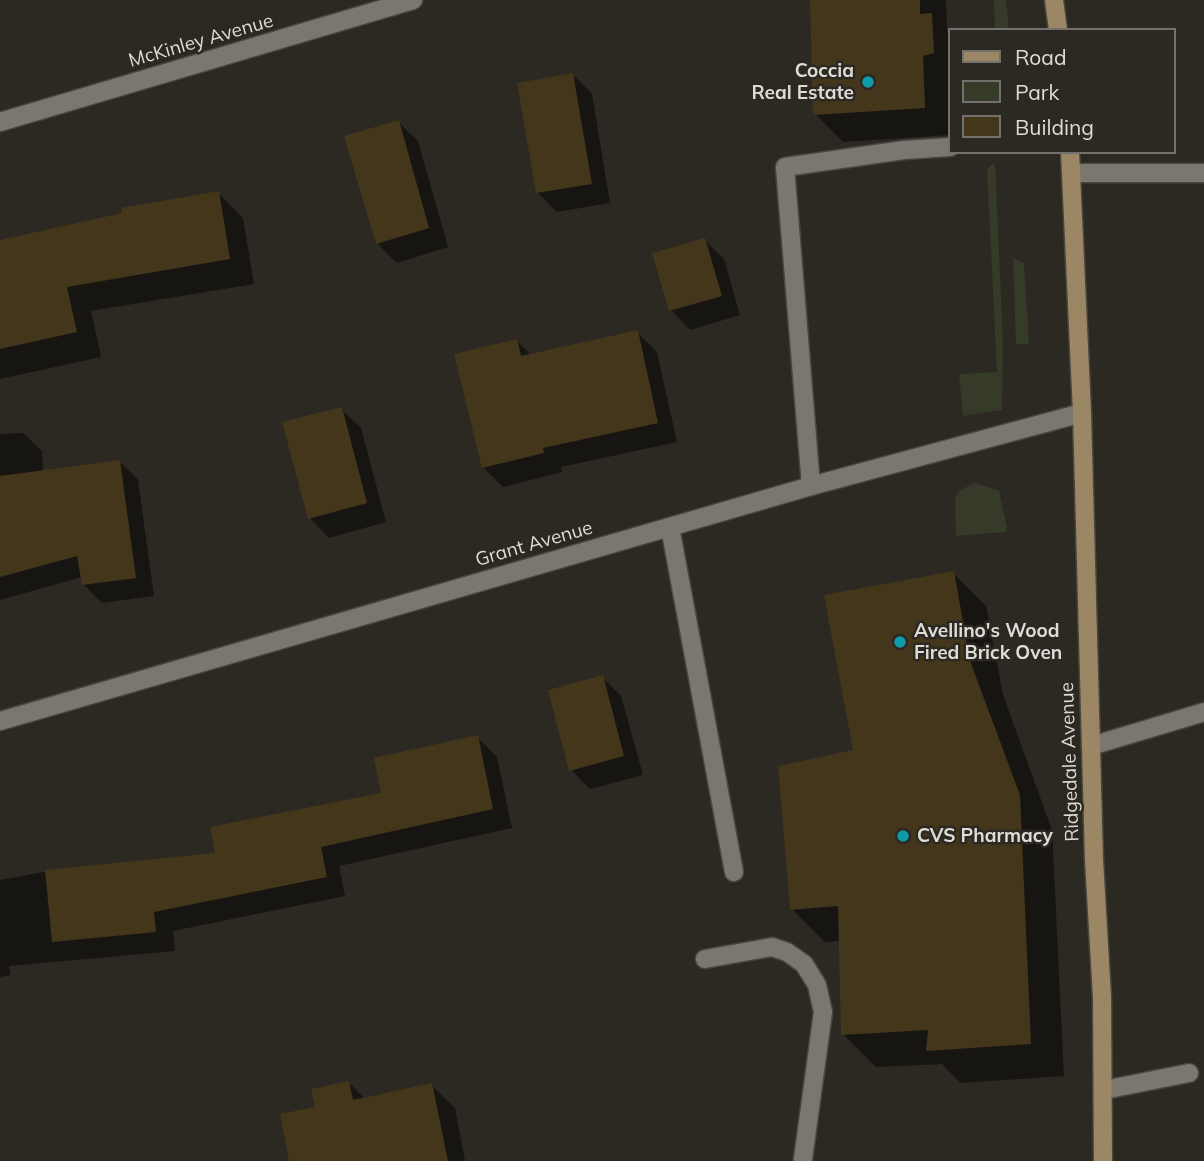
<!DOCTYPE html>
<html>
<head>
<meta charset="utf-8">
<style>
	body { margin:0 }
	#map { position:relative; width:1204px; height:1161px; overflow:hidden; background:#2c2822; font-family:Mulish,sans-serif }
	canvas { display:block }
	.legend { position:absolute; left:948px; top:28px; width:228px; height:126px; box-sizing:border-box; background:#2c2822; border:2px solid #74706b; margin:0; padding:9px 12px; list-style:none; font-size:21px; color:#dfdcd8 }
	.legend li { display:flex; align-items:center; gap:14px; height:35px }
	.legend b { width:35px; border:2px solid #74706b }
</style>
</head>
<body>
<div id="map">
<canvas width="1204" height="1161"></canvas>
<ul class="legend">
<li><b style="height:9px;background:#9c8764"></b>Road</li>
<li><b style="height:19px;background:#353b28"></b>Park</li>
<li><b style="height:19px;background:#44361b"></b>Building</li>
</ul>
</div>
<script>
const ctx = document.querySelector('canvas').getContext('2d');
ctx.lineJoin = 'round';
function fill(path, color) { ctx.fillStyle = color; ctx.fill(path, 'evenodd'); }
const shape = rows => new Path2D(rows.map(r => 'M' + r).join(''));
function stroke(path, color, width, dash) { ctx.strokeStyle = color; ctx.lineWidth = width; ctx.lineCap = dash ? 'butt' : 'round'; ctx.setLineDash(dash || []); ctx.stroke(path); }
function write(font, color, halo, rows, align = 'center') {
  ctx.font = font + ' Mulish,sans-serif'; ctx.lineWidth = 5; ctx.setLineDash([]); ctx.textBaseline = 'middle'; ctx.strokeStyle = halo; ctx.fillStyle = color; for (const [text, x, y, turn = 0] of rows) {
    ctx.save(); ctx.translate(x, y); ctx.rotate((+turn || 0) * Math.PI / 180); ctx.textAlign = isNaN(turn) ? turn : align; if (halo) ctx.strokeText(text, 0, 0); ctx.fillText(text, 0, 0); ctx.restore();
  }
}
const green = shape([
	[994,0,1006,0,1009,30,995,30],
	[995,162,1003,341,1002,410,963,416,959,374,997,372,987,169],
	[1013,258,1024,263,1029,344,1016,344],
	[975,483,999,491,1007,528,1005,532,956,536,955,498,960,490]
]);
const shadow = shape([
	[812,0,946,0,947,31,950,34,950,135,843,142,815,114],
	[573,75,592,94,610,203,557,212,537,192],
	[398,122,418,141,448,247,397,263,377,243],
	[218,193,243,218,254,284,91,311,101,357,0,379,0,242],
	[704,240,724,259,740,315,690,330,671,310],
	[637,332,657,352,677,442,561,467,562,472,503,487,483,467,517,341,532,356],
	[341,409,361,428,386,522,329,538,310,518],
	[23,433,42,451,43,472,120,462,138,480,154,596,102,603,83,584,82,577,0,600,0,434],
	[953,573,986,606,1003,695,1052,830,1064,1076,961,1083,942,1064,876,1067,843,1034,840,941,825,942,792,909,855,751],
	[602,677,621,696,643,775,590,789,571,770],
	[477,737,497,757,512,828,339,866,345,896,173,931,175,951,9,966,11,975,0,977,0,880,44,872,217,855,383,794],
	[349,1083,365,1099,431,1085,455,1108,465,1161,290,1161,317,1108]
]);
const building = shape([
	[810,0,920,0,920,14,932,13,934,53,923,56,925,108,813,115],
	[573,73,592,184,536,193,517,83],
	[399,120,429,228,376,244,344,136],
	[219,191,230,259,67,287,77,332,0,349,0,240,122,213,121,208],
	[705,238,722,296,669,311,652,253],
	[638,330,658,423,543,448,544,453,482,468,454,354,517,339,521,356],
	[342,407,367,503,308,519,282,422],
	[120,460,136,578,82,585,77,556,0,577,0,476],
	[954,571,970,661,1020,795,1031,1044,926,1051,928,1030,841,1035,838,906,790,910,778,766,853,750,824,595],
	[603,675,624,756,569,771,548,690],
	[478,735,493,809,321,847,327,877,154,912,156,932,52,942,45,870,215,853,210,827,381,793,374,758],
	[349,1081,353,1100,432,1083,448,1161,289,1161,280,1114,315,1107,311,1089]
]);
const service = shape([
	[1072,173,1204,173],
	[811,486,785,167,904,150,950,147],
	[670,527,734,872],
	[705,959,772,947,787,952,804,964,817,985,823,1012,803,1159],
	[1104,1090,1189,1073]
]);
const minor = shape([
	[0,721,811,486,1082,413],
	[1091,746,1204,712]
]);
const tertiary = shape([
	[0,122,413,0]
]);
const secondary = shape([
	[1054,0,1058,30],
	[1070,152,1082,413,1094,860,1102,997,1103,1161]
]);
const markers = [
	[868,82,7,"#0f9aa8"],
	[900,642,7,"#0f9aa8"],
	[903,836,7,"#0f9aa8"]
];
const streetNames = [
	["McKinley Avenue",201,41,-16],
	["Grant Avenue",534,544,-16],
	["Ridgedale Avenue",1070,762,-92]
];
const poiNames = [
	["Coccia",854,71,"right"],
	["Real Estate",854,93,"right"],
	["Avellino's Wood",914,631],
	["Fired Brick Oven",914,653],
	["CVS Pharmacy",917,836]
];
fill(green, '#353b28');
fill(shadow, '#0007');
fill(building, '#44361b');
stroke(service, '#494641', 21);
stroke(minor, '#494641', 21);
stroke(tertiary, '#494641', 21);
stroke(secondary, '#494641', 21);
stroke(service, '#7b7770', 18);
stroke(minor, '#7b7770', 18);
stroke(tertiary, '#7b7770', 18);
stroke(secondary, '#9c8764', 18);
for (const [x, y, r, color] of markers) { const dot = new Path2D(); dot.arc(x, y, r, 0, 2 * Math.PI); ctx.fillStyle = color; ctx.fill(dot); stroke(dot, '#2c2822', 2.5); }
write('19px', '#dfdcd8', '#2c2822', streetNames);
write('bold 19px', '#dfdcd8', '#2c2822', poiNames, 'left');
</script>
</body>
</html>
